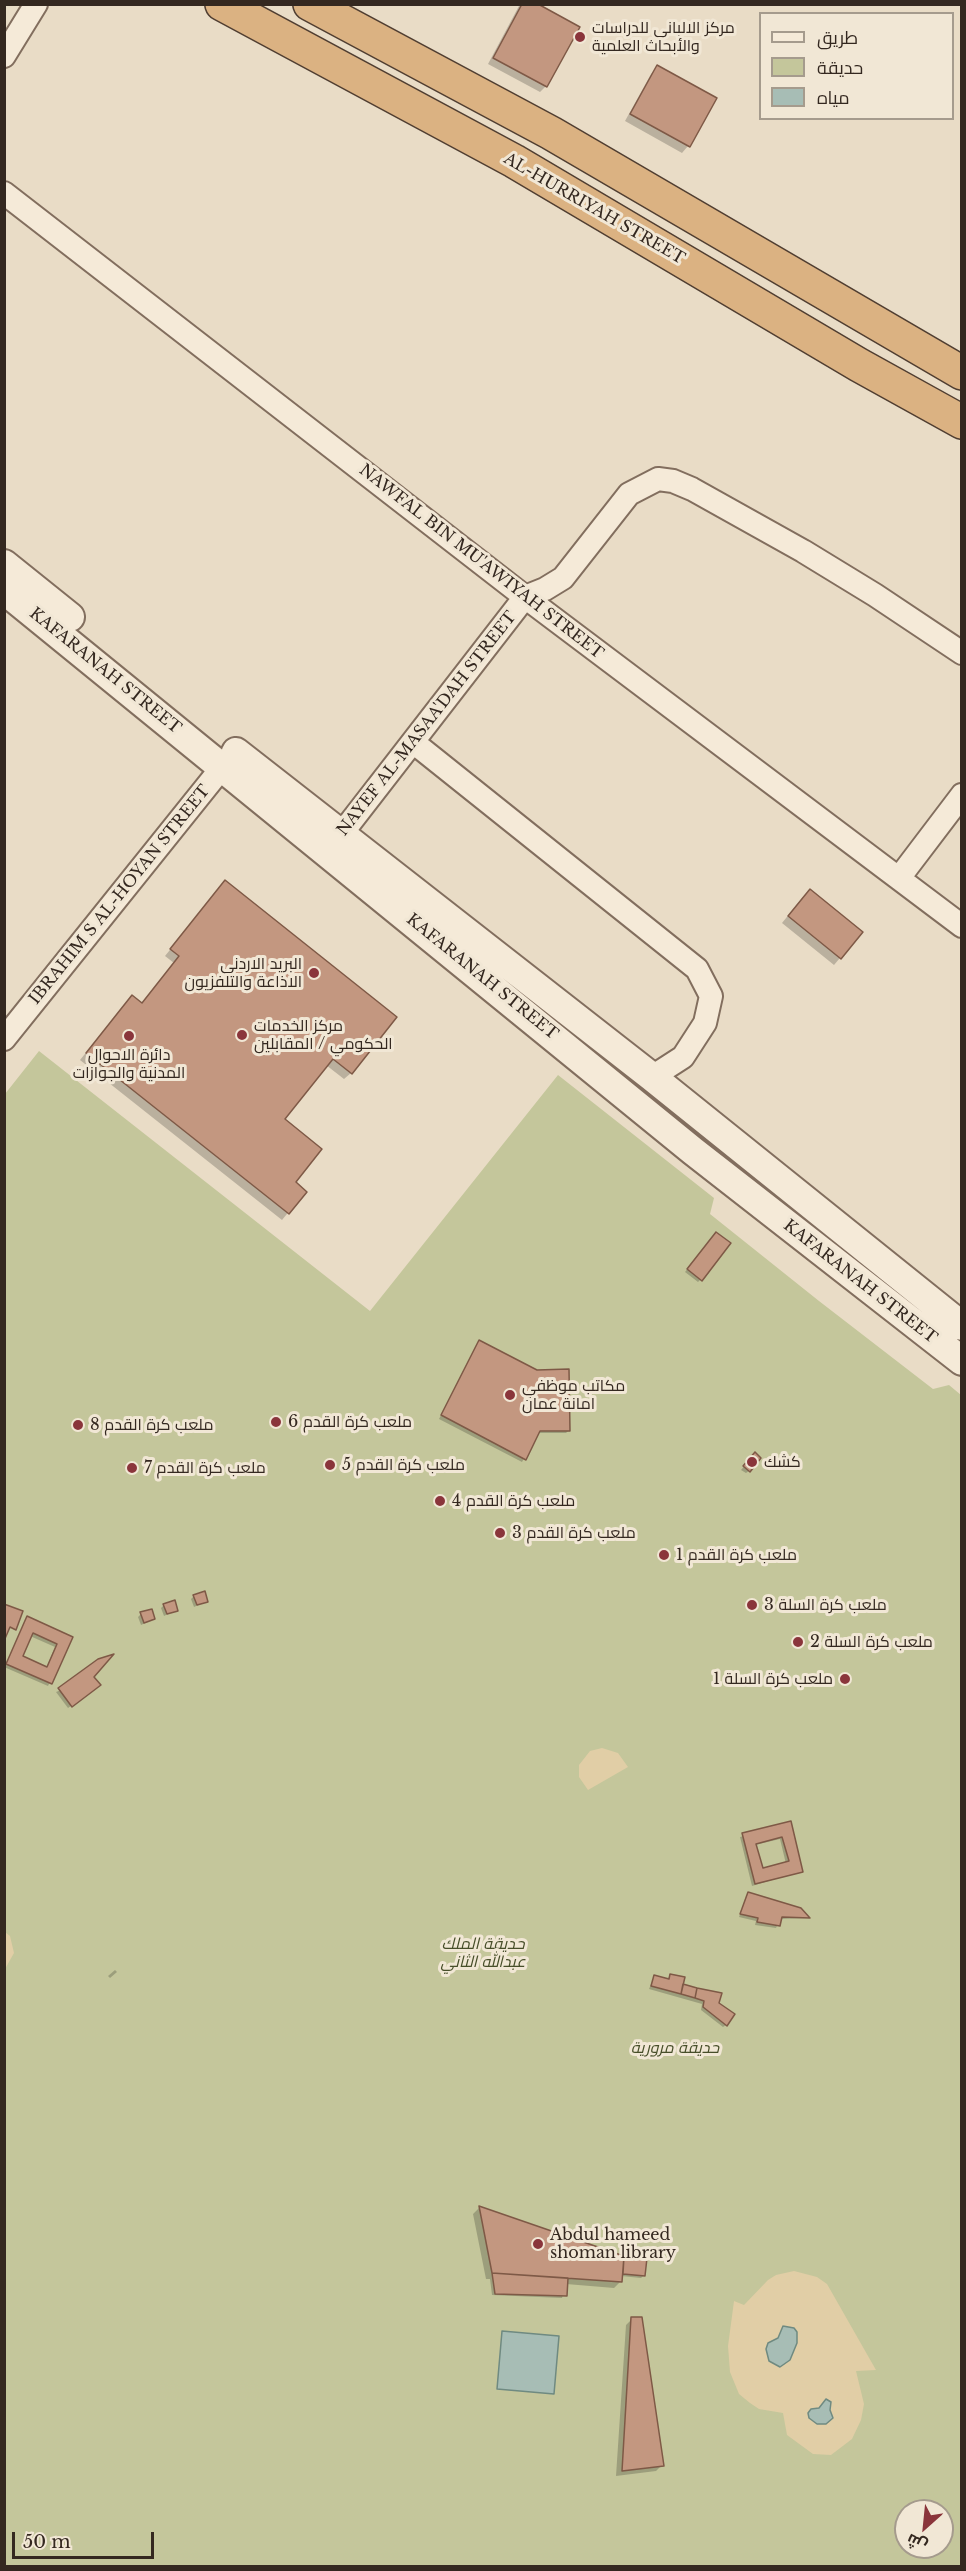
<!DOCTYPE html>
<html>
<head>
<meta charset="utf-8">
<style>
	body { margin:0 }
	#map { position:relative; width:966px; height:2571px; overflow:hidden; background:#e9dcc6; font-family:"Libre Baskerville",Cairo,serif }
	canvas { display:block }
	.frame { position:absolute; inset:0; border:6px solid #342820; pointer-events:none }
	.legend { position:absolute; left:759px; top:12px; width:195px; height:108px; box-sizing:border-box; background:#f1e7d5; border:2px solid #a59b8d; margin:0; padding:8px 10px; list-style:none; font-size:18px; color:#342820 }
	.legend li { display:flex; align-items:center; gap:12px; height:30px }
	.legend b { width:30px; border:2px solid #a59b8d }
	.north { position:absolute; left:894px; top:2499px; width:60px; height:60px; box-sizing:border-box; background:#f1e7d5; border:2px solid #a59b8d; border-radius:50%; rotate:207deg; font-size:16px; font-weight:700; line-height:24px; text-align:center; color:#342820 }
	.north::after { content:''; display:block; margin:auto; width:21px; height:27px; background:#8a353b; clip-path:polygon(50% 0,100% 100%,50% 72%,0 100%) }
	.scale { position:absolute; left:12px; top:2532px; width:142px; height:27px; box-sizing:border-box; border:3px solid #342820; border-top:0; padding-left:8px; font-size:18px; line-height:21px; white-space:nowrap; color:#342820; -webkit-text-stroke:4px #f1e7d5; paint-order:stroke }
</style>
</head>
<body>
<div id="map">
<canvas width="966" height="2571"></canvas>
<div class="frame"></div>
<ul class="legend">
<li><b style="height:8px;background:#f5ead8"></b>طريق</li>
<li><b style="height:16px;background:#c4c69b"></b>حديقة</li>
<li><b style="height:16px;background:#a7bdb5"></b>مياه</li>
</ul>
<div class="north">ش</div>
<div class="scale">50 m</div>
</div>
<script>
const ctx = document.querySelector('canvas').getContext('2d');
ctx.lineJoin = 'round';
function fill(path, color) { ctx.fillStyle = color; ctx.fill(path, 'evenodd'); }
const shape = rows => new Path2D(rows.map(r => 'M' + r).join(''));
function stroke(path, color, width, dash) { ctx.strokeStyle = color; ctx.lineWidth = width; ctx.lineCap = dash ? 'butt' : 'round'; ctx.setLineDash(dash || []); ctx.stroke(path); }
function write(font, color, halo, rows, align = 'center') {
  ctx.font = font + ' "Libre Baskerville",Cairo,serif'; ctx.lineWidth = 6; ctx.setLineDash([]); ctx.textBaseline = 'middle'; ctx.strokeStyle = halo; ctx.fillStyle = color; for (const [text, x, y, turn = 0] of rows) {
    ctx.save(); ctx.translate(x, y); ctx.rotate((+turn || 0) * Math.PI / 180); ctx.textAlign = isNaN(turn) ? turn : align; if (halo) ctx.strokeText(text, 0, 0); ctx.fillText(text, 0, 0); ctx.restore();
  }
}
const green = shape([
	[39,1051,370,1311,558,1075,714,1198,710,1214,819,1301,933,1389,949,1385,961,1395,961,2566,5,2566,5,1094],
	[906,2511,942,2511,942,2547,906,2547]
]);
const sand = shape([
	[602,1748,618,1753,628,1767,588,1790,579,1777,579,1765,590,1751],
	[5,1932,10,1936,14,1953,5,1969],
	[794,2271,817,2277,827,2284,876,2370,856,2371,864,2404,861,2420,852,2439,831,2455,813,2454,787,2435,783,2413,759,2409,750,2403,739,2394,730,2372,728,2346,734,2301,744,2305,768,2280,776,2275]
]);
const water = shape([
	[783,2326,794,2328,797,2332,797,2343,790,2360,780,2367,769,2361,766,2349,768,2343,778,2338,783,2326],
	[502,2331,559,2336,554,2394,497,2389,502,2331],
	[826,2399,831,2402,830,2410,833,2418,826,2424,817,2424,809,2418,808,2413,811,2409,819,2408,826,2399]
]);
const shadow = shape([
	[520,4,535,4,546,86,540,92,488,64],
	[657,67,715,99,688,146,682,153,625,121,651,74],
	[225,882,351,1073,344,1079,326,1065,283,1119,294,1182,305,1192,282,1220,80,1060,126,1003,141,1004,174,963,165,956],
	[803,897,861,933,834,965,782,923],
	[714,1236,700,1280,698,1282,685,1272],
	[477,1345,569,1430,566,1433,538,1433,522,1462,439,1419],
	[752,1457,749,1471,746,1473,741,1470],
	[194,1596,207,1601,194,1607,191,1599],
	[164,1605,176,1610,164,1616,161,1608],
	[141,1614,154,1619,141,1625,138,1617],
	[28,1618,71,1637,48,1686,4,1667],
	[30,1636,55,1647,46,1668,21,1657],
	[92,1677,97,1687,68,1708,56,1692],
	[790,1823,802,1871,752,1886,740,1837],
	[780,1839,786,1864,762,1870,755,1845],
	[748,1894,807,1918,780,1919,776,1928,755,1925,756,1921,739,1917],
	[115,1970,117,1972,110,1978,108,1976],
	[670,1975,682,1985,717,2004,726,2025,723,2027,701,2010,702,2004,649,1989,654,1977,667,1980],
	[479,2208,624,2258,645,2260,644,2275,641,2278,621,2276,621,2281,614,2288,566,2284,562,2298,492,2295,490,2279,486,2279,473,2214],
	[632,2319,662,2465,656,2471,616,2476,626,2325]
]);
const building = shape([
	[522,4,538,4,580,27,547,87,493,58,522,4],
	[657,65,717,98,690,147,630,114,657,65],
	[225,880,397,1017,352,1074,333,1059,285,1119,322,1149,296,1182,307,1192,289,1214,86,1053,132,995,142,1003,179,956,170,949,225,880],
	[810,889,863,932,841,959,788,916,810,889],
	[716,1232,731,1243,702,1281,687,1269,716,1232],
	[479,1340,537,1370,569,1369,570,1431,540,1431,526,1460,441,1415,479,1340],
	[755,1452,761,1458,750,1472,743,1466,755,1452],
	[205,1591,208,1602,197,1605,193,1595,205,1591],
	[175,1600,178,1611,167,1614,163,1604,175,1600],
	[4,1604,23,1611,16,1630,10,1627,4,1641,4,1604],
	[152,1609,155,1619,144,1623,140,1612,152,1609],
	[27,1616,73,1637,52,1684,6,1664,27,1616],
	[33,1633,57,1644,47,1667,23,1656,33,1633],
	[114,1654,94,1677,101,1685,72,1707,58,1688,98,1659,114,1654],
	[791,1821,803,1872,755,1884,742,1833,791,1821],
	[782,1837,789,1861,763,1868,756,1844,782,1837],
	[748,1892,801,1908,810,1918,782,1917,780,1926,757,1922,758,1918,740,1914,748,1892],
	[670,1974,685,1977,681,1994,651,1986,654,1975,669,1979,670,1974],
	[683,1984,697,1988,695,1998,681,1994,683,1984],
	[697,1988,722,1993,719,2003,735,2014,727,2026,703,2007,704,2001,695,1998,697,1988],
	[479,2206,624,2256,622,2282,492,2273,479,2206],
	[624,2256,647,2258,645,2276,623,2274,624,2256],
	[492,2273,568,2278,567,2296,495,2294,492,2273],
	[631,2317,642,2317,664,2466,622,2471,631,2317]
]);
const minor = shape([
	[4,56,36,4],
	[4,193,525,597,962,926],
	[413,742,697,969,711,996,705,1023,683,1057,652,1077],
	[332,846,525,597,545,589,563,578,629,494,658,479,673,481,692,489,803,551,875,595,962,653],
	[899,878,962,795],
	[4,1039,232,755]
]);
const tertiary = shape([
	[4,564,70,617],
	[4,590,693,1151,962,1361],
	[236,752,652,1077,962,1326]
]);
const trunk = shape([
	[222,4,514,161,859,365,962,422],
	[310,4,551,133,962,373]
]);
const markers = [
	[580,37,6,"#8a353b"],
	[314,973,6,"#8a353b"],
	[242,1035,6,"#8a353b"],
	[129,1036,6,"#8a353b"],
	[510,1395,6,"#8a353b"],
	[276,1422,6,"#8a353b"],
	[78,1425,6,"#8a353b"],
	[752,1462,6,"#8a353b"],
	[330,1465,6,"#8a353b"],
	[132,1468,6,"#8a353b"],
	[440,1501,6,"#8a353b"],
	[500,1533,6,"#8a353b"],
	[664,1555,6,"#8a353b"],
	[752,1605,6,"#8a353b"],
	[798,1642,6,"#8a353b"],
	[845,1679,6,"#8a353b"],
	[538,2244,6,"#8a353b"]
];
const poiNames = [
	["مركز الالباني للدراسات",592,28],
	["والأبحاث العلمية",592,46],
	["البريد الاردني",302,964,"right"],
	["الاذاعة والتلفزيون",302,982,"right"],
	["مركز الخدمات",254,1026],
	["الحكومي / المقابلين",254,1044],
	["دائرة الاحوال",129,1055,"center"],
	["المدنية والجوازات",129,1073,"center"],
	["مكاتب موظفي",522,1386],
	["امانة عمان",522,1404],
	["ملعب كرة القدم 6",288,1422],
	["ملعب كرة القدم 8",90,1425],
	["كشك",764,1462],
	["ملعب كرة القدم 5",342,1465],
	["ملعب كرة القدم 7",144,1468],
	["ملعب كرة القدم 4",452,1501],
	["ملعب كرة القدم 3",512,1533],
	["ملعب كرة القدم 1",676,1555],
	["ملعب كرة السلة 3",764,1605],
	["ملعب كرة السلة 2",810,1642],
	["ملعب كرة السلة 1",833,1679,"right"],
	["Abdul hameed",550,2235],
	["shoman library",550,2253]
];
const streetNames = [
	["AL-HURRIYAH STREET",594,209,30],
	["NAWFAL BIN MU'AWIYAH STREET",481,562,38],
	["KAFARANAH STREET",105,671,39],
	["NAYEF AL-MASAA'DAH STREET",427,724,-52],
	["IBRAHIM S AL-HOYAN STREET",120,895,-51],
	["KAFARANAH STREET",482,977,39],
	["KAFARANAH STREET",860,1282,38]
];
const parkNames = [
	["حديقة الملك",483,1944],
	["عبدالله الثاني",483,1962],
	["حديقة مرورية",675,2048]
];
fill(green, '#c4c69b');
fill(sand, '#e1cea6');
fill(water, '#a7bdb5');
stroke(water, '#6f8a81', 1.5);
fill(shadow, '#0003');
fill(building, '#c39780');
stroke(building, '#7e5946', 1.5);
stroke(minor, '#826e5e', 26);
stroke(tertiary, '#826e5e', 32);
stroke(trunk, '#503e31', 36);
stroke(minor, '#f5ead8', 22);
stroke(tertiary, '#f5ead8', 28);
stroke(trunk, '#dbb282', 33);
for (const [x, y, r, color] of markers) { const dot = new Path2D(); dot.arc(x, y, r, 0, 2 * Math.PI); ctx.fillStyle = color; ctx.fill(dot); stroke(dot, '#f1e7d5', 2); }
write('16px', '#342820', '#f1e7d5', poiNames, 'left');
write('16px', '#342820', '#f1e7d5', streetNames);
write('italic 16px', '#474e29', '#f1e7d5', parkNames);
</script>
</body>
</html>
